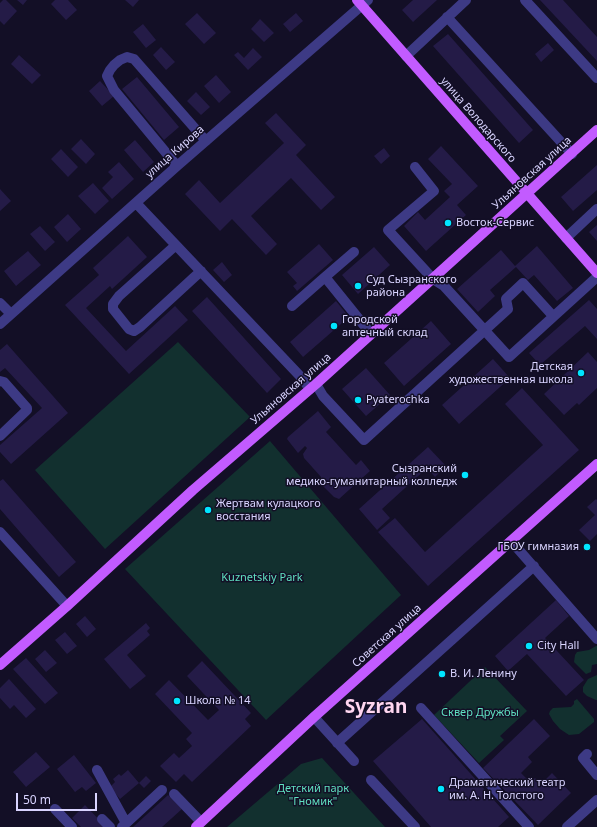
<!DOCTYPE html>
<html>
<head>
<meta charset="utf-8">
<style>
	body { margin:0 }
	#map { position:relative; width:597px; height:827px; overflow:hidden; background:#130f26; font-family:"Noto Sans",sans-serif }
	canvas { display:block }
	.scale { position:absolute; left:16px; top:793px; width:81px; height:18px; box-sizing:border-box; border:2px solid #d9d4ff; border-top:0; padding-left:5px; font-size:12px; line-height:14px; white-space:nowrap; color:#d9d4ff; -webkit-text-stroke:3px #130f26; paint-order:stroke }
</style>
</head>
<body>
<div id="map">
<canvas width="597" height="827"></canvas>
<div class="scale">50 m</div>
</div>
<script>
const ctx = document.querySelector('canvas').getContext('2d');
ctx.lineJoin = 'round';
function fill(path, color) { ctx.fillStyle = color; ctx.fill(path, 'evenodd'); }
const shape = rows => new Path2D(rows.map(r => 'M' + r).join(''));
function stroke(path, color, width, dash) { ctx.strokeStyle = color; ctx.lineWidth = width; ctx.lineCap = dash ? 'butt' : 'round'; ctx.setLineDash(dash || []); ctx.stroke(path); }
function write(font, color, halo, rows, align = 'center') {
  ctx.font = font + ' "Noto Sans",sans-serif'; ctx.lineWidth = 3; ctx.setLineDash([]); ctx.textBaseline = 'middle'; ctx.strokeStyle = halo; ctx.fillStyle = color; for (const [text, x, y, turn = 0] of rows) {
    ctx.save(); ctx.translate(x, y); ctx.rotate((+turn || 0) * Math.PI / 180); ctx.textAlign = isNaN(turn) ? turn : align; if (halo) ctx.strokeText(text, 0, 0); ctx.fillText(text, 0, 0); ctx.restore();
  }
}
const green = shape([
	[178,342,250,417,105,549,35,470],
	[270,441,401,595,266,720,125,569],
	[596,646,597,646,597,664,592,665,591,672,586,674,574,662,575,655,577,652,589,650],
	[485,667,527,711,500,736,504,740,479,763,434,715],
	[597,675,597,700,596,700,587,696,583,692,583,687,588,679],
	[577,699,594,719,594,722,579,734,569,735,560,729,553,721,549,714,550,711,553,708,571,707,574,704,574,701],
	[322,758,385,827,227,827,301,764]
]);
const building = shape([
	[3,0,6,0,17,11,4,25,0,21,0,3],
	[17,0,27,0,23,5],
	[55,0,68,0,77,10,66,20,51,4],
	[125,0,139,0,133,7],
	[413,0,437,0,413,22,402,10],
	[540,0,563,0,597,37,597,61],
	[197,13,216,33,204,44,185,24],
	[296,13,303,21,290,32,283,24],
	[260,19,274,33,264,42,251,29],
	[143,24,156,40,146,48,133,32],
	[448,34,533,130,519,143,433,46],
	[548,43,554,50,541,62,535,54],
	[161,47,175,62,166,70,153,55],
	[253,48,262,57,248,70,234,55,238,52,244,58],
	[19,55,41,75,32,84,11,64],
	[216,75,231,92,219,103,204,86],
	[137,77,179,127,164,140,122,89],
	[100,81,114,96,102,106,89,91],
	[196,92,210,107,201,115,187,101],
	[276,113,306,145,296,155,335,197,321,210,291,178,251,216,277,244,266,255,232,219,220,231,185,194,199,180,220,203,284,143,265,123],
	[81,139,95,154,86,164,71,149],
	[135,140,154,162,143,172,124,150],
	[441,146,478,186,457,205,466,215,426,251,404,226,418,212,425,220,450,197,444,191,452,184,428,159],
	[384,148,390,156,381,164,374,156],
	[61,149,78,167,68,177,51,159],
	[119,162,134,179,112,199,102,188,113,177,108,172],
	[597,165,597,190,573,211,561,197],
	[93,183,109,201,95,214,78,196],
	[0,189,11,201,0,211],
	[68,214,81,229,67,242,54,227],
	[597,225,597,241,589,232],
	[40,226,55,242,45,251,30,234],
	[128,236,147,257,112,289,110,286,86,308,126,351,175,306,188,320,129,374,65,305,99,275,93,268],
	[319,244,333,260,297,291,293,286,297,283,287,272],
	[537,246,573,288,557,301,534,275,528,280,516,267,490,290,495,296,478,312,457,289,501,250,515,266],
	[374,247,390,265,358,294,342,275],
	[28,251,41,265,16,286,4,271],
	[222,262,232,275,224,282,213,270],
	[207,297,281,379,267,393,192,311],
	[589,300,597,309,597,339,585,326,540,365,529,353],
	[336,301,349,317,303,357,290,342],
	[431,321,451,344,404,386,384,363],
	[7,344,68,413,11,464,0,452,0,445,42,408,5,368,0,372,0,350],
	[588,352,597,362,597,388,579,405,577,403,564,415,544,394],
	[493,359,510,378,459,424,442,405],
	[366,368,390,395,366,416,342,389],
	[522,388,579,450,428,586,378,532,395,518,425,552,543,445,505,404],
	[318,411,331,427,326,432,356,465,361,460,370,471,339,499,334,497,320,483,321,477,304,458,303,454,307,448,305,446,298,453,287,439,288,437],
	[428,447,446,466,435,477,427,468,382,509,390,518,377,530,359,509],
	[3,479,76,562,59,577,0,509,0,481],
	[596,499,597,500,597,534,590,541,579,530,595,515,587,507],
	[556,600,569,616,545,638,584,680,566,696,527,654,508,671,495,656],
	[85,616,96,629,87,637,76,624],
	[146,623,150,628,147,631,150,635,127,655,146,676,130,689,104,659],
	[65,632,77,646,67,654,55,640],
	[45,650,57,663,46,672,35,659],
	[26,658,58,693,45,704,13,669],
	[202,661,251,713,245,719,251,726,192,782,184,774,176,782,160,766,174,753,179,758,192,746,186,739,192,733,155,694,169,680,208,720,219,710,187,676],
	[9,679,36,709,26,718,14,705,10,709,0,698,0,688],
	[422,719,509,817,498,827,431,827,373,761],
	[534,719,550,736,528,757,532,762,521,773,530,782,535,778,541,784,552,773,571,793,538,825,483,768],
	[36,752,50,767,26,787,13,772],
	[74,755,96,783,86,791,82,787,75,792,57,769],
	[128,770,139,783,120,799,110,787,115,782,113,779,119,774,121,776],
	[146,776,151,781,144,788,139,783],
	[168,795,182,809,162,827,133,827],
	[85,805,106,827,81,827,72,818]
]);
const minor = shape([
	[525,0,597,78],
	[447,17,572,154],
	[406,56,466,0],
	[177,166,114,90,107,76,110,70,114,65,120,60,127,57,134,59,206,141],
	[415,167,434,191,388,230,433,279,444,286,509,357,597,277],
	[136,203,299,375,310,389],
	[566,238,597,209],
	[176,245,119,296,113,304,113,309,129,329,134,331,140,327,201,271],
	[354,252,325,277,371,334],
	[0,303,11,314],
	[292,306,325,277],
	[0,324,177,166,368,0],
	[0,381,4,382,27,408,27,410,0,436],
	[316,384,323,396,364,440,508,309,506,299,523,283,553,316],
	[0,532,67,606],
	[511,541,597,639],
	[421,708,529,827],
	[314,717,354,761],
	[337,743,534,566],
	[587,754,583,758,597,775],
	[97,770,126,823],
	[371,780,415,827],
	[174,794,201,822],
	[55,809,72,827],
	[102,819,110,827],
	[122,827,162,790],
	[567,827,597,800]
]);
const major = shape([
	[357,0,597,273],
	[0,665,67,606,193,490,316,384,597,130],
	[196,827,314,717,597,464]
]);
const markers = [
	[448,223,4,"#00e5ff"],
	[358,286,4,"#00e5ff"],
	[334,326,4,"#00e5ff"],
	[581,373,4,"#00e5ff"],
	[358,400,4,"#00e5ff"],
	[465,475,4,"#00e5ff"],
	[208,510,4,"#00e5ff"],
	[587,547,4,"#00e5ff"],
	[529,646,4,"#00e5ff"],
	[442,674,4,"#00e5ff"],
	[177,701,4,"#00e5ff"],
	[441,789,4,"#00e5ff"]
];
const streetNames = [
	["улица Володарского",478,120,49],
	["улица Кирова",175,152,-41],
	["Ульяновская улица",532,173,-42],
	["Ульяновская улица",291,389,-41],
	["Советская улица",387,636,-42]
];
const poiNames = [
	["Восток-Сервис",456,223],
	["Суд Сызранского",366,280],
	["района",366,293],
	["Городской",342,320],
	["аптечный склад",342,333],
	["Детская",573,367,"right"],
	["художественная школа",573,380,"right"],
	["Pyaterochka",366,400],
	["Сызранский",457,469,"right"],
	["медико-гуманитарный колледж",457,482,"right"],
	["Жертвам кулацкого",216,504],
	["восстания",216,517],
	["ГБОУ гимназия",579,547,"right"],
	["City Hall",537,646],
	["В. И. Ленину",450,674],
	["Школа № 14",185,701],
	["Драматический театр",449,783],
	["им. А. Н. Толстого",449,796]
];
const parkNames = [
	["Kuznetskiy Park",262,578],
	["Сквер Дружбы",480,713],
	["Детский парк",313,789],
	["\"Гномик\"",313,802]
];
const townNames = [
	["Syzran",376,708]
];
fill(green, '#12302f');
fill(building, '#241b47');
stroke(minor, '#3d3a85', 10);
stroke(major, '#c25bff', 10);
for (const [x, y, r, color] of markers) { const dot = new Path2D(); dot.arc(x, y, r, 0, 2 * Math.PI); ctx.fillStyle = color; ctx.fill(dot); stroke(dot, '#130f26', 1.5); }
write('11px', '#d9d4ff', '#130f26', streetNames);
write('11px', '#d9d4ff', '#130f26', poiNames, 'left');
write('11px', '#5fe0c0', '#130f26', parkNames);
write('bold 19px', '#ffd6f0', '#130f26', townNames);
</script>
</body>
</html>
